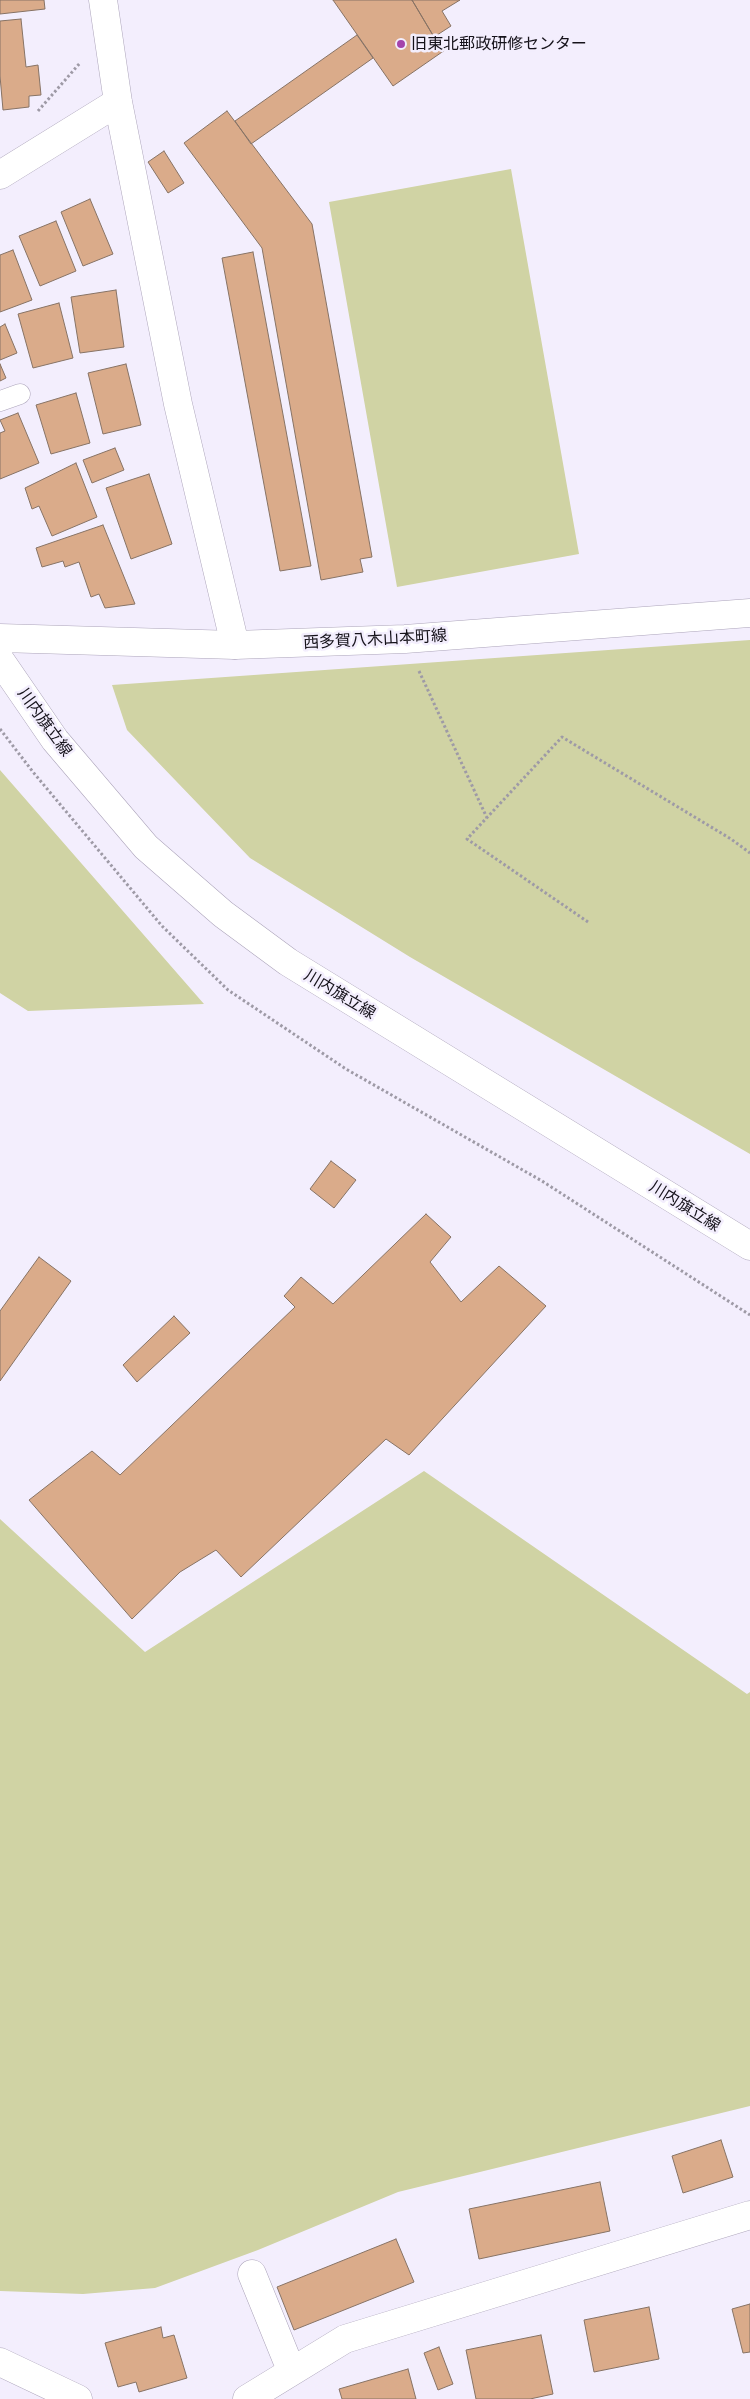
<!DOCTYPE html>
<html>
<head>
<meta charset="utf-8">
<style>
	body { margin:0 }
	canvas { display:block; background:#f3eefd }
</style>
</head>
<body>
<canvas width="750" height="2399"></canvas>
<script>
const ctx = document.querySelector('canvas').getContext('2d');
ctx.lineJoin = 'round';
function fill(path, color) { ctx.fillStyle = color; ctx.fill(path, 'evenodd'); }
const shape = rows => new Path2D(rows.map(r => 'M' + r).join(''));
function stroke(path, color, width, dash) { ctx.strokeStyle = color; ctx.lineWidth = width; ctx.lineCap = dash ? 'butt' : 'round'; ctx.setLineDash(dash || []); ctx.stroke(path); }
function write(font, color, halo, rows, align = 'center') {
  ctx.font = font + ' "Exo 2","Noto Sans JP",sans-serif'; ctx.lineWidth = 5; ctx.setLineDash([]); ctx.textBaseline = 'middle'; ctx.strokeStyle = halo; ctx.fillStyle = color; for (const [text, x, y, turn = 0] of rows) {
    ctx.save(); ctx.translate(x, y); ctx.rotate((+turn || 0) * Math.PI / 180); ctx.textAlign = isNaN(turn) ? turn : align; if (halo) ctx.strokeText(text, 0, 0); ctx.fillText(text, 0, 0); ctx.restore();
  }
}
const green = shape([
	[511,169,579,554,397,587,329,202],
	[750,640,750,1154,410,957,250,858,127,730,112,685],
	[0,770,204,1004,28,1011,0,993],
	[424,1471,747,1694,750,1692,750,2106,398,2192,258,2250,155,2288,83,2294,0,2291,0,1519,145,1652]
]);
const building = shape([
	[0,0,44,0,45,9,0,14,0,0],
	[333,0,412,0,434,37,445,50,393,86,333,0],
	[412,0,460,0,442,11,451,26,434,37,412,0],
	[21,19,26,67,38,65,41,95,29,96,29,107,3,110,0,76,0,21,21,19],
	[357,35,373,58,251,144,235,121,357,35],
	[227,111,312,224,372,557,360,559,363,572,321,580,262,248,184,143,227,111],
	[164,151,184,183,168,193,148,162,164,151],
	[90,199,113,254,83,266,61,212,90,199],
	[56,221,76,271,40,286,19,236,56,221],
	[13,250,32,300,0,312,0,255,13,250],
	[253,252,311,566,280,571,222,258,253,252],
	[116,290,124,347,80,353,71,297,116,290],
	[59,303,73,358,33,368,18,314,59,303],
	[5,324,17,353,0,360,0,327,5,324],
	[0,364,6,378,0,381,0,364],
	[126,364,141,425,103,434,88,373,126,364],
	[76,393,90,443,51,454,36,405,76,393],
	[18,413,39,463,0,479,0,433,5,431,0,420,18,413],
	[115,448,124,470,92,483,83,460,115,448],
	[76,463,97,517,52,536,39,506,32,509,25,488,76,463],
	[149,474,172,544,131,559,106,488,149,474],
	[103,525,135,604,105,608,99,594,91,597,79,562,65,567,63,561,42,567,36,548,103,525],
	[331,1161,356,1180,334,1208,310,1189,331,1161],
	[426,1214,451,1237,430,1262,461,1302,499,1266,546,1306,409,1455,386,1439,241,1577,216,1550,180,1572,132,1619,29,1500,92,1451,120,1475,295,1307,284,1296,301,1277,333,1304,426,1214],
	[39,1257,71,1281,0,1381,0,1311,39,1257],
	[174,1316,190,1333,137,1382,123,1365,174,1316],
	[721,2140,733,2177,683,2193,672,2156,721,2140],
	[600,2182,610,2231,479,2259,469,2209,600,2182],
	[396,2239,414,2282,294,2330,277,2287,396,2239],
	[750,2304,750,2352,743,2353,732,2309,750,2304],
	[649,2307,659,2359,594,2372,584,2320,649,2307],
	[161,2327,163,2338,174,2335,187,2378,139,2392,136,2382,118,2387,105,2343,161,2327],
	[541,2335,553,2394,530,2399,476,2399,466,2350,541,2335],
	[439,2347,453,2384,438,2390,424,2353,439,2347],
	[408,2369,416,2399,342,2399,339,2389,408,2369]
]);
const path = shape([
	[38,111,80,63],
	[419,671,487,818],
	[0,729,33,772,162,926,228,990,346,1069,542,1181,750,1315],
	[588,922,467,839,562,737,731,839,750,853]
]);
const service = shape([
	[0,401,20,394]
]);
const minor = shape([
	[103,0,118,102,178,404,235,645],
	[0,175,118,102],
	[252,2274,291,2370],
	[0,2362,78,2399],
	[247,2399,345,2339,750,2215]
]);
const tertiary = shape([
	[0,638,235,645,405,639,750,613],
	[0,660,55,740,146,847,223,914,288,962,750,1246]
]);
const markers = [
	[401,44,5,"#a444ac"]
];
const poiNames = [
	["旧東北郵政研修センター",411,44]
];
const streetNames = [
	["西多賀八木山本町線",375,639,-3],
	["川内旗立線",45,722,54],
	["川内旗立線",340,994,31],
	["川内旗立線",685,1206,32]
];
fill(green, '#d0d3a4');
fill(building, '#daab8a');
stroke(building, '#877365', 1);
stroke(service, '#aca4ba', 21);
stroke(minor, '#aca4ba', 29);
stroke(tertiary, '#aca4ba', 29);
stroke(path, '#9e9aa6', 3, [2.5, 2.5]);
stroke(service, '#fff', 20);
stroke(minor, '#fff', 28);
stroke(tertiary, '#fff', 28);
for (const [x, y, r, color] of markers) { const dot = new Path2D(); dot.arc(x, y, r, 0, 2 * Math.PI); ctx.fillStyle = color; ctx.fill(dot); stroke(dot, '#f3eefd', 2); }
write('16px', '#15121a', '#f3eefd', poiNames, 'left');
write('16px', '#15121a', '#f3eefd', streetNames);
</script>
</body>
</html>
